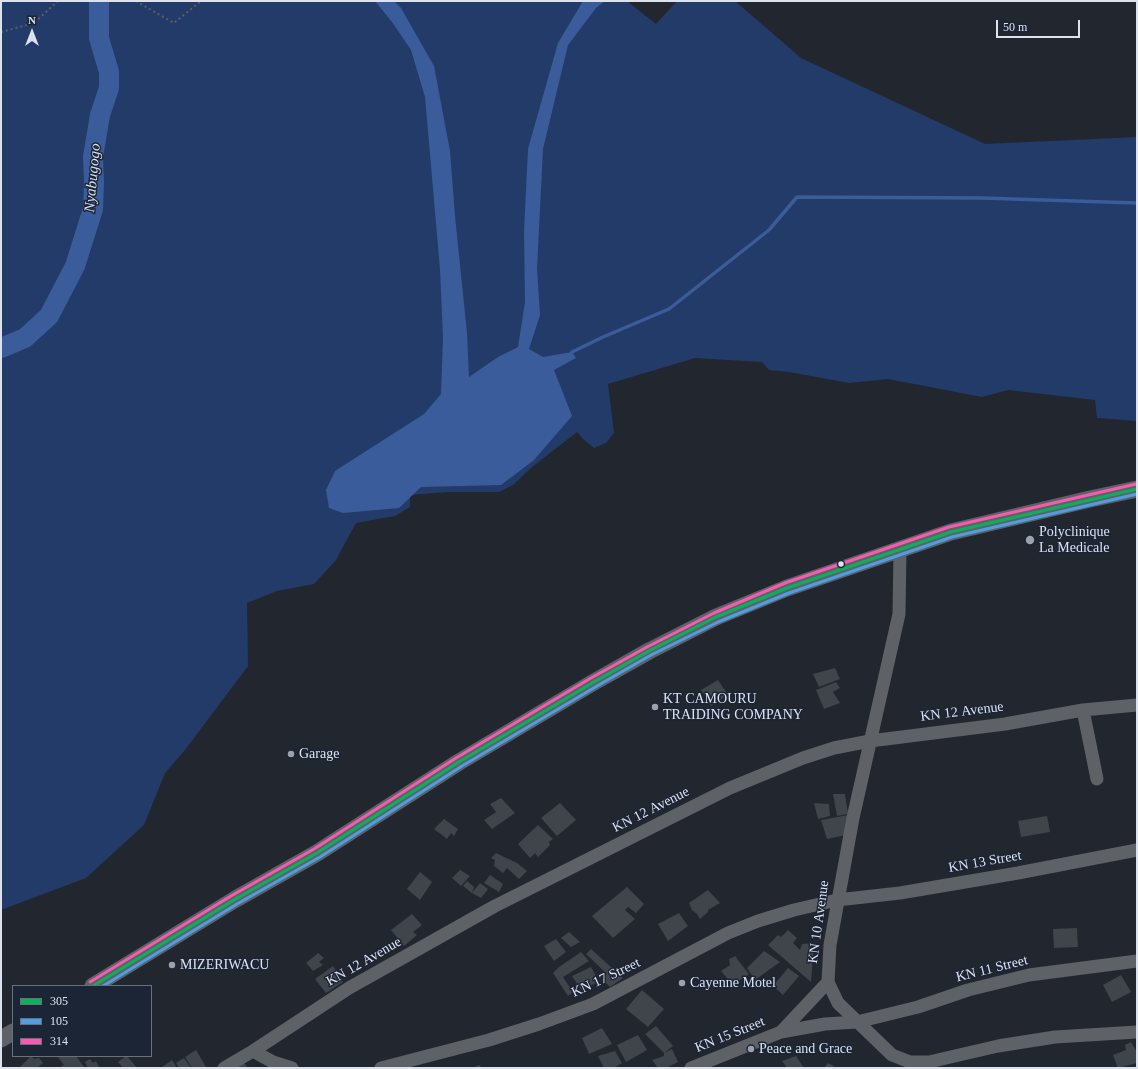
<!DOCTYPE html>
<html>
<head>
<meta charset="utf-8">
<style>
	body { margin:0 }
	#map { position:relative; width:1138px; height:1069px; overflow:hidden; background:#22262f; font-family:"Times New Roman",serif }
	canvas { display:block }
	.frame { position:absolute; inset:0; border:2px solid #dde3ee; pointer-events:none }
	.legend { position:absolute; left:12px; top:985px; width:140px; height:72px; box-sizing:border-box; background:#1c2535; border:1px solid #69717f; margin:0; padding:5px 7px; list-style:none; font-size:12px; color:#dde3ee }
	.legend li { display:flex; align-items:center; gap:8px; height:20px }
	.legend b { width:20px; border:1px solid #69717f }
	.north { position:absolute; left:12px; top:12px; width:40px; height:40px; -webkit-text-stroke:3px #1c2535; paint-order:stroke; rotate:0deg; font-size:11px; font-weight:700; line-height:16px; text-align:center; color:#dde3ee }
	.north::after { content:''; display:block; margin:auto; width:14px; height:18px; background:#dde3ee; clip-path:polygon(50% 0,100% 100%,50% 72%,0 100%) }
	.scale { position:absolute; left:996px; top:20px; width:84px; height:18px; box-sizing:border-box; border:2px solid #dde3ee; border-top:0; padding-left:5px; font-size:12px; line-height:14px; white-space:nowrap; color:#dde3ee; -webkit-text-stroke:3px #1c2535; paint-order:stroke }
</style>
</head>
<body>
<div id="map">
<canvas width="1138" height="1069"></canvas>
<div class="frame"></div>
<ul class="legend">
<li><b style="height:5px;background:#0daf5c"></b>305</li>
<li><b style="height:5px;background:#4d9ee5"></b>105</li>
<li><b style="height:5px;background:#f75aaf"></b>314</li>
</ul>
<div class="north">N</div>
<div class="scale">50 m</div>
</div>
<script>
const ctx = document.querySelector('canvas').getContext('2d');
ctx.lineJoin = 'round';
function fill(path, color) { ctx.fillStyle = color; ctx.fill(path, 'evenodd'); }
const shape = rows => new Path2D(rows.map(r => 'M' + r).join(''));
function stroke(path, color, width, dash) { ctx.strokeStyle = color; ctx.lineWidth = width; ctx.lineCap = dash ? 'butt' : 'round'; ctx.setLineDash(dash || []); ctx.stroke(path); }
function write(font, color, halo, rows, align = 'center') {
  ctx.font = font + ' "Times New Roman",serif'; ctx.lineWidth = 3; ctx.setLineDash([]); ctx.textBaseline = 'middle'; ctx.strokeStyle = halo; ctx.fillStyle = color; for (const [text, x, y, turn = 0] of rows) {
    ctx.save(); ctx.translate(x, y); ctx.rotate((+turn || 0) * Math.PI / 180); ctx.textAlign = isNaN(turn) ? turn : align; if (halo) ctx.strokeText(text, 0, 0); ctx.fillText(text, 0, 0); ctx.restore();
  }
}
const green = shape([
	[1,1,627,1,656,24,677,1,735,1,801,58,985,144,1137,137,1137,421,1097,418,1095,400,1008,390,982,397,888,379,849,383,789,372,769,370,762,362,695,358,608,384,614,433,606,443,594,448,583,439,577,432,532,467,513,485,499,492,448,492,410,495,410,507,395,516,356,523,336,560,314,584,277,591,247,603,248,666,185,750,165,773,144,825,86,878,1,910]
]);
const water = shape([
	[375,1,394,1,401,8,434,66,450,151,455,216,467,333,469,377,498,357,518,347,525,302,524,231,528,149,558,43,583,1,605,1,596,8,568,45,543,149,537,269,540,315,529,349,543,357,572,352,576,358,554,370,572,416,534,460,501,485,421,487,399,508,343,513,329,508,326,490,335,471,424,414,441,394,443,338,440,269,425,97,411,50,392,22]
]);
const stream = shape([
	[572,352,603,337,669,309,769,230,797,197,981,198,1137,203]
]);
const river = shape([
	[1,348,25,338,49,316,75,266,93,209,94,182,93,157,100,115,109,88,109,72,99,38,99,1]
]);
const building = shape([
	[835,668,840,679,819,687,813,674],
	[718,680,728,695,711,706,701,690],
	[836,682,840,688,833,692,840,703,824,709,816,690],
	[833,794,845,794,848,814,837,816],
	[501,798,515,813,492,829,484,820,496,812,490,804],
	[560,803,576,820,557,836,541,818],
	[814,803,829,804,830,816,818,819],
	[848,815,846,835,827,839,821,820],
	[1047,816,1050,832,1021,837,1018,821],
	[444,819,458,829,454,836,451,833,447,839,434,829],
	[538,825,553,839,549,842,550,845,538,857,535,853,530,858,518,844],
	[496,853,517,863,527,871,519,879,507,868,503,873,494,866,495,860,491,858],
	[460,870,470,876,461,886,452,878],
	[420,872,432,882,420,900,407,889],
	[490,875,503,884,499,892,484,883],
	[467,881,474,887,472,893,463,886],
	[480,883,488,889,481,898,472,893],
	[627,887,644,904,636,913,628,907,625,910,635,919,613,938,592,916],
	[708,890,720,903,708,910,708,912,700,919,697,914,692,910,689,903],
	[679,913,688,926,668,941,658,924],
	[412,914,422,925,413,932,417,935,404,946,391,930],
	[1077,928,1078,947,1054,948,1053,929],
	[788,930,797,938,793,943,800,950,802,944,814,943,811,982,768,945,778,935,781,937],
	[569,932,580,942,571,947,561,938],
	[556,939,566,952,554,961,544,946],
	[591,949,623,978,610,987,602,979,607,974,586,954],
	[764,951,780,962,755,980,747,968],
	[581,952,589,961,563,977,573,992,568,996,553,973,559,967],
	[318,953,324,958,319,962,323,965,313,971,306,963],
	[736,956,737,959,749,974,733,985,721,971,730,965,729,959],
	[333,966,343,982,326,993,315,979],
	[591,967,599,981,582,991,572,976],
	[788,968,799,976,783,995,773,986],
	[1121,975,1131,992,1112,1002,1103,985],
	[642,990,664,1009,648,1027,626,1009],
	[656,1026,673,1046,664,1053,672,1049,678,1062,666,1068,658,1068,652,1060,664,1056,664,1053,645,1034],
	[602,1028,612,1044,589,1054,582,1038],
	[638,1035,647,1050,626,1062,617,1045],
	[1131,1042,1137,1052,1137,1063,1118,1068,1113,1055,1126,1050,1125,1045],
	[196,1050,206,1067,204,1068,192,1068,185,1057],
	[615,1051,622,1063,614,1068,604,1068,598,1056],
	[31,1056,34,1059,39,1058,43,1063,37,1068,19,1068],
	[57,1056,76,1056,84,1067,82,1068,59,1068,64,1065],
	[126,1056,127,1056,137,1068,123,1068,118,1062],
	[796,1056,804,1068,787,1068,782,1061],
	[184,1058,191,1068,179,1068,176,1063],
	[90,1059,93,1063,96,1061,99,1067,88,1068,85,1062],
	[172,1060,177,1068,161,1068],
	[243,1061,248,1068,233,1068],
	[828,1063,834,1066,832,1068,824,1068],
	[480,1065,481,1068,471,1068]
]);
const path = shape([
	[136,1,174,23,201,1],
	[1,32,34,23,58,1]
]);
const minor = shape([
	[900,550,899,614,853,818,830,945,828,982,838,1003,892,1055,910,1062,929,1062,998,1046,1055,1037,1137,1032],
	[1083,710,1097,779],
	[781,1032,828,982],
	[253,1051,273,1062,292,1068],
	[224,1068,253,1051,349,988,495,906,730,788,803,758,834,748,870,741,1005,724,1083,710,1137,705],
	[381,1068,489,1040,539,1024,593,1004,728,933,758,921,794,910,837,900,900,893,1018,873,1137,850],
	[691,1068,781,1032,825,1024,857,1022,918,1007,968,990,1029,975,1137,961]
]);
const major = shape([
	[93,986,234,900,317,853,459,762,594,682,649,651,716,617,787,588,951,532,1090,499,1137,489],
	[1,1039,13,1032]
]);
const bus1 = shape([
	[93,986,234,900,317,853,459,762,594,682,649,651,716,617,787,588,951,532,1137,489]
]);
const bus2 = shape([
	[103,986,237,904,320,857,462,766,597,686,651,655,718,622,789,593,952,537,1137,494]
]);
const bus3 = shape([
	[90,982,231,896,314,849,456,758,591,678,647,647,714,613,785,583,949,527,1136,484]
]);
const markers = [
	[1030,540,5,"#9ca1ab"],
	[841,564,3.5,"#dde3ee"],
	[655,707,4,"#9ca1ab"],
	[291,754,4,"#9ca1ab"],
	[172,965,4,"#9ca1ab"],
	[682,983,4,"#9ca1ab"],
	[751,1049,4,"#9ca1ab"]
];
const poiNames = [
	["Polyclinique",1039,532],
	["La Medicale",1039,548],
	["KT CAMOURU",663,699],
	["TRAIDING COMPANY",663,715],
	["Garage",299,754],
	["MIZERIWACU",180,965],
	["Cayenne Motel",690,983],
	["Peace and Grace",759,1049]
];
const streetNames = [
	["KN 12 Avenue",962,712,-7],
	["KN 12 Avenue",651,810,-27],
	["KN 13 Street",985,862,-10],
	["KN 10 Avenue",819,922,-82],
	["KN 12 Avenue",364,962,-30],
	["KN 11 Street",992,969,-14],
	["KN 17 Street",606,978,-25],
	["KN 15 Street",730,1035,-22]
];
const waterNames = [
	["Nyabugogo",93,178,-85]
];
fill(green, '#233b68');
fill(water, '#3a5c9b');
stroke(stream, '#3a5c9b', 3.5);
stroke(river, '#3a5c9b', 20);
fill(building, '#40444b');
stroke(path, '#5e6064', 2, [2, 3]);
stroke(minor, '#5e6165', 13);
stroke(major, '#5e6267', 17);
stroke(bus1, '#0daf5c', 3);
stroke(bus2, '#4d9ee5', 3);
stroke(bus3, '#f75aaf', 3);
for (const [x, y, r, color] of markers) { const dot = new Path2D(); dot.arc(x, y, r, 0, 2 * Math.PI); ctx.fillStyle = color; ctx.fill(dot); stroke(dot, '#1c2535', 1.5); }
write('14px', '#dde3ee', '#1c2535', poiNames, 'left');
write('14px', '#dde3ee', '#1c2535', streetNames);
write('italic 15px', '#d6e1f5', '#1c2535', waterNames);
</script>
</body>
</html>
